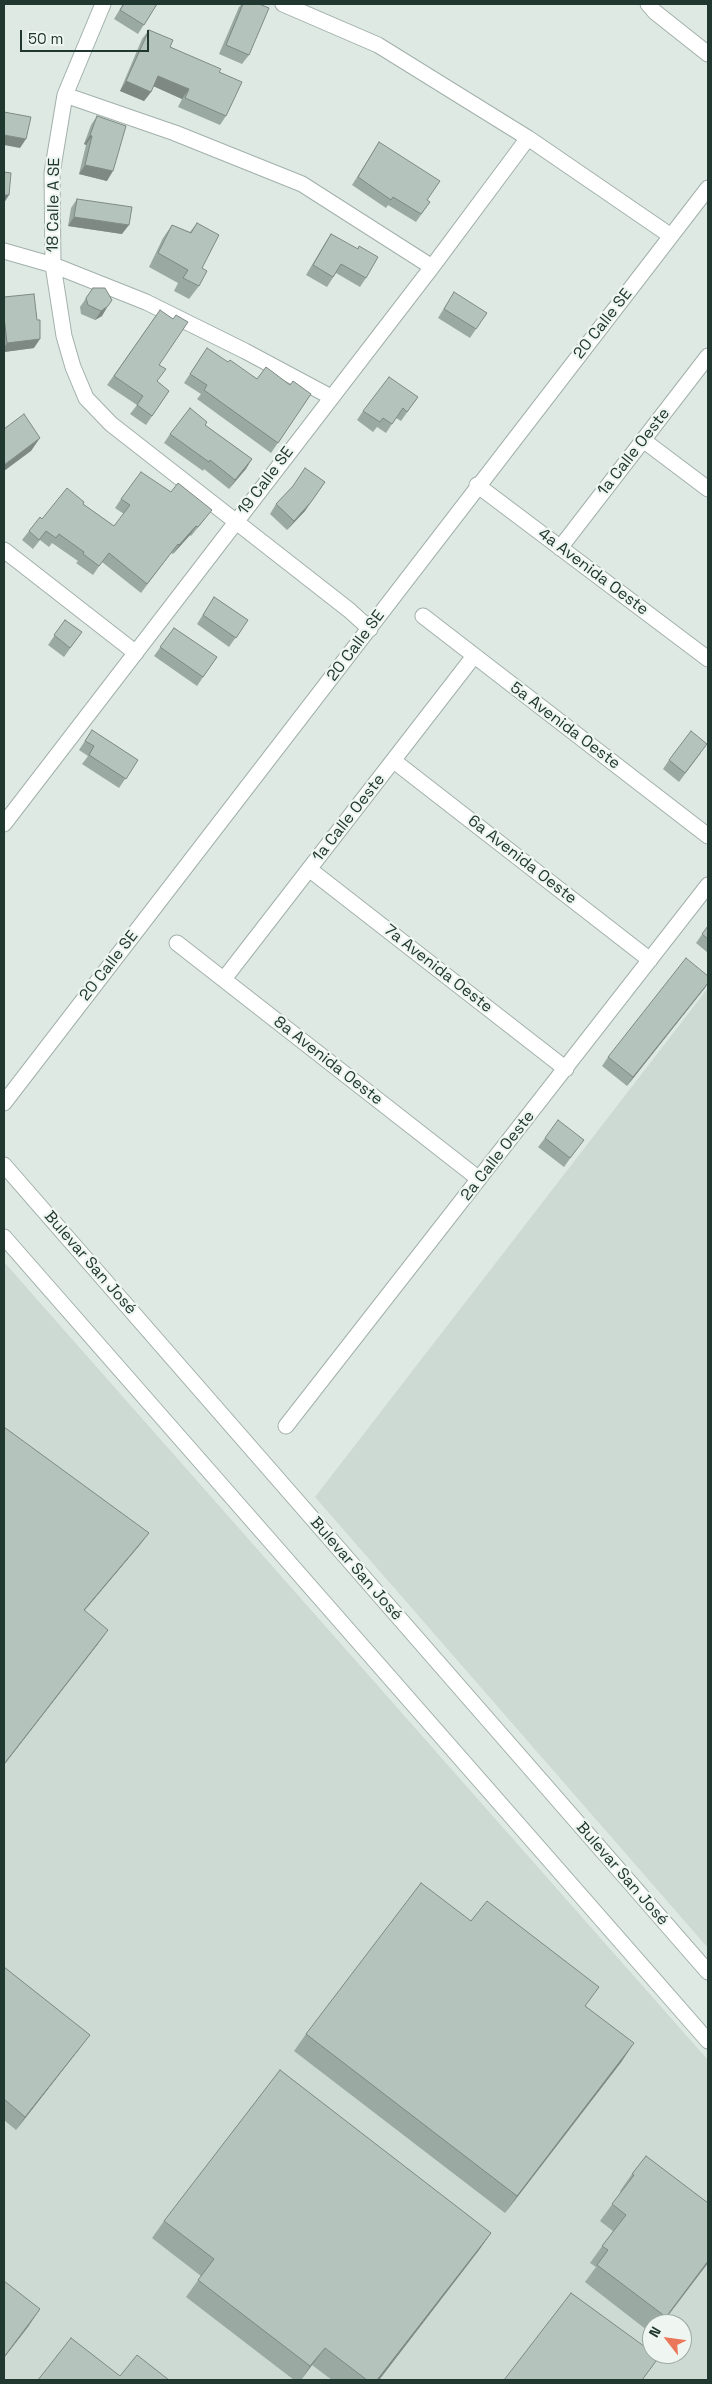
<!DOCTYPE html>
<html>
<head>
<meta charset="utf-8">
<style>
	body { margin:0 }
	#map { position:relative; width:712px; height:2384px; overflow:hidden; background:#dee9e4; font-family:"Space Grotesk",sans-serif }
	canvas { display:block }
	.frame { position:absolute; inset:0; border:5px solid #213831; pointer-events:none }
	.north { position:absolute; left:642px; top:2314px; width:50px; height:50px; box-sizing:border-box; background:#eff6f2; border:1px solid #9daaa5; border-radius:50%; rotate:300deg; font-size:14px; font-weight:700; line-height:20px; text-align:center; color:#213831 }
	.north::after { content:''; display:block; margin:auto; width:18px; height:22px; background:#eb775a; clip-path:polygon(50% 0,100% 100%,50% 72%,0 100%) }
	.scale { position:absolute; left:20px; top:30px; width:129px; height:22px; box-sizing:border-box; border:2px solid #213831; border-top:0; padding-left:6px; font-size:15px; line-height:18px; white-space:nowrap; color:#213831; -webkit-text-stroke:4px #eff6f2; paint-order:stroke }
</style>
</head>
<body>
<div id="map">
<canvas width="712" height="2384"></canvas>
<div class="frame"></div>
<div class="north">N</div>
<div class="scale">50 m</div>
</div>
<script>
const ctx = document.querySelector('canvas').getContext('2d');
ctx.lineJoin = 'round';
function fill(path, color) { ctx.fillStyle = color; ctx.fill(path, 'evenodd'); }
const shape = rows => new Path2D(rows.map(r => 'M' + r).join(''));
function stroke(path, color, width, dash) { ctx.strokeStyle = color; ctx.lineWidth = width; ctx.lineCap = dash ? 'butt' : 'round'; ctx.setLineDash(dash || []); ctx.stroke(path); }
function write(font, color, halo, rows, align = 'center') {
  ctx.font = font + ' "Space Grotesk",sans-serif'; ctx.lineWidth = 4.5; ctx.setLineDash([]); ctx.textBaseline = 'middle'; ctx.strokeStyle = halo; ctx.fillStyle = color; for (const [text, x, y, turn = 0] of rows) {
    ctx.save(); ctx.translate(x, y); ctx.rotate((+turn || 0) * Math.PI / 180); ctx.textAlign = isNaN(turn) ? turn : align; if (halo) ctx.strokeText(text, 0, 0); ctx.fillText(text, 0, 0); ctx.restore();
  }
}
const built = shape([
	[708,988,708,1948,315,1497],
	[4,1262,708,2060,708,2380,4,2380],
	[652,2324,682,2324,682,2354,652,2354]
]);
const minor = shape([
	[103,4,65,95,52,173,53,265,64,336,73,367,86,398,111,424,349,610,370,629],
	[283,4,378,45,528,138,671,236],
	[648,4,655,12,708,54],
	[65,95,175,133,302,184,432,267],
	[4,251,53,265,146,302,245,351,331,397],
	[643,440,708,489],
	[477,485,708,659],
	[560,548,708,356],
	[4,550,136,653],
	[423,616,708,836],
	[394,761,650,960],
	[4,824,432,267,528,138],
	[309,869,566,1069],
	[177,943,479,1179],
	[224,979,474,656],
	[4,1103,708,188],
	[4,1237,708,2041],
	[286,1426,708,885]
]);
const tertiary = shape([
	[4,1165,708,1972]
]);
const wall = shape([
	[123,4,157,4,138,34,114,19],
	[242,4,259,4,249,55,242,64,219,54,239,7],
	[149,30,170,47,219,72,226,116,220,125,178,107,182,99,153,86,151,92,144,101,120,91,142,39],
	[97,116,107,181,79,174,86,145,84,144,91,125],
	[379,142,427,200,430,202,416,222,388,205,386,208,352,185],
	[77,199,122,234,68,226,71,208],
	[197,223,202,268,199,286,189,299,174,291,178,283,149,267,163,238,172,225,190,232],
	[331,234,366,278,360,287,336,273,327,287,306,275,325,243],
	[93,288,105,288,102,316,95,320,81,314,80,307],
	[454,292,476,329,470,338,438,318],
	[4,297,34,348,4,352],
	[160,310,159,365,157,381,169,391,146,425,130,414,137,405,107,385],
	[201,357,228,362,257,379,290,385,311,394,271,453,197,399,201,394,184,383],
	[418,397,401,421,396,418,386,433,377,427,373,432,357,420,363,411],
	[205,425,252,459,229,489,204,469,203,471,164,443,170,434],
	[325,482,305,511,287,530,270,514,276,504],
	[121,499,205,519,191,536,190,535,173,554,171,553,141,593,102,562,93,575,76,563,78,561,52,543,49,547,40,540,33,549,22,540,29,531,42,519,83,504,114,526,124,514,115,508],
	[214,597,248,620,229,647,197,624],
	[65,620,82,632,64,657,48,645],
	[174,628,217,657,197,686,154,656],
	[92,730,138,760,119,788,82,764,88,756,79,750],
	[701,753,679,782,663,769,669,760],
	[708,926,708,953,696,943],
	[708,983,627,1086,602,1066,608,1057],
	[545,1138,577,1149,564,1167,538,1147],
	[471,1921,586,2006,622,2061,505,2213,294,2051,306,2034],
	[4,1967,80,2048,16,2130,4,2120],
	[646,2156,708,2263,662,2324,652,2324,652,2334,585,2282,596,2267,590,2263,613,2231,600,2221,621,2192,620,2191,632,2174],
	[164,2221,491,2233,479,2250,379,2380,332,2380,312,2365,301,2380,294,2380,186,2297,201,2276,152,2238]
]);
const shadedWall = shape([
	[158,76,189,89,182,99,151,85],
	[126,81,151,92,144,101,120,91],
	[4,135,26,139,20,148,4,145],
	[90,135,92,136,86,145,84,144],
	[85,165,113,171,107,181,79,174],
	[4,195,9,195,4,203],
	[74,217,129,225,122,234,68,226],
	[108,306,102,316,95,320,101,311],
	[40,339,34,348,4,352,4,348,7,343],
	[40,438,31,451,4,471,4,465],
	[252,459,246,469,229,489,235,480],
	[311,502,305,511,287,530,294,521],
	[196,526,190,535,173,554,179,545],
	[708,983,705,988,627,1086,633,1077],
	[149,1533,139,1546,74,1623,84,1610],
	[108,1630,98,1644,4,1765,4,1764],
	[90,2035,80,2048,16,2130,25,2117],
	[634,2043,622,2061,505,2213,517,2196],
	[491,2233,479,2250,379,2380,377,2380],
	[708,2261,708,2263,661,2324,666,2317],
	[40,2309,28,2327,4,2358,4,2357],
	[325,2348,312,2365,301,2380,310,2366]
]);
const building = shape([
	[124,4,157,4,144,25,120,10,124,4],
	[243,4,259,4,269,8,249,55,226,45,243,4],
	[149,30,173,40,170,47,221,69,219,72,242,82,226,116,185,98,189,89,158,76,151,92,126,81,149,30],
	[4,112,31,117,26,139,4,135,4,112],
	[97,116,126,126,113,171,85,165,92,136,90,135,97,116],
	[379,142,440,181,427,200,430,202,421,214,393,197,391,200,358,177,379,142],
	[4,172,11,173,9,195,4,195,4,172],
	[77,199,132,207,129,225,74,217,77,199],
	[197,223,219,235,202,268,207,271,199,286,183,278,188,270,158,253,172,225,191,233,197,223],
	[331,234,358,249,359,246,378,257,366,278,341,264,333,277,313,265,331,234],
	[93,288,105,288,112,300,108,306,101,311,88,305,86,298,93,288],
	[454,292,487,313,476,329,444,309,454,292],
	[34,294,37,320,40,320,40,339,7,343,4,317,4,297,34,294],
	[160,310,173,319,176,315,188,322,159,365,166,369,157,381,169,391,152,416,137,405,143,396,114,376,160,310],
	[207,348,228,362,230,360,257,379,266,367,290,385,293,381,311,394,278,443,204,390,207,385,190,374,207,348],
	[389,377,418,397,407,412,403,408,392,424,383,418,380,422,363,411,389,377],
	[190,408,207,422,205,425,252,459,235,480,210,460,209,462,170,434,190,408],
	[24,414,40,438,4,465,4,429,24,414],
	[305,468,325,482,311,502,294,521,276,504,293,486,305,468],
	[141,472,171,492,178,483,212,510,198,527,196,526,179,545,178,544,147,584,109,553,99,566,83,554,84,552,59,534,56,538,46,531,39,540,29,531,40,517,42,519,67,488,84,502,83,504,114,526,130,505,121,499,141,472],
	[214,597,248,620,236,638,203,615,214,597],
	[65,620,82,632,70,648,54,635,65,620],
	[174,628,217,657,203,677,160,647,174,628],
	[92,730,138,760,126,779,89,755,94,746,85,741,92,730],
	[691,731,707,744,685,773,669,760,691,731],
	[708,926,708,939,702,934,708,926],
	[686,958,708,976,708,983,633,1077,608,1057,686,958],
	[558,1120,584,1140,570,1158,545,1138,558,1120],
	[4,1427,149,1533,84,1610,108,1630,4,1764,4,1427],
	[421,1883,471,1921,487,1901,599,1987,585,2006,634,2043,517,2196,306,2034,421,1883],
	[4,1967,90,2035,25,2117,4,2099,4,1967],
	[280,2070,491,2233,377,2380,367,2380,325,2348,310,2366,198,2280,214,2259,164,2221,280,2070],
	[646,2156,708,2203,708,2261,666,2317,597,2265,608,2250,602,2246,626,2215,612,2204,634,2175,632,2174,646,2156],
	[4,2281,40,2309,4,2357,4,2281],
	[571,2293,652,2352,652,2354,655,2354,659,2357,642,2380,504,2380,571,2293],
	[71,2338,120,2376,137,2355,169,2380,38,2380,71,2338]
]);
const streetNames = [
	["18 Calle A SE",54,205,-89],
	["20 Calle SE",603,324,-52],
	["1a Calle Oeste",634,452,-52],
	["19 Calle SE",266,481,-53],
	["4a Avenida Oeste",593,572,37],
	["20 Calle SE",356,646,-53],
	["5a Avenida Oeste",565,726,37],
	["1a Calle Oeste",349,818,-52],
	["6a Avenida Oeste",522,860,38],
	["20 Calle SE",109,966,-52],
	["7a Avenida Oeste",438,969,38],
	["8a Avenida Oeste",328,1061,38],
	["2a Calle Oeste",498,1156,-52],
	["Bulevar San José",90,1263,49],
	["Bulevar San José",356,1569,49],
	["Bulevar San José",622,1874,49]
];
fill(built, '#cdd9d3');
stroke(minor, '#a2b0ab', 17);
stroke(tertiary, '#a2b0ab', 17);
stroke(minor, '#fff', 15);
stroke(tertiary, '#fff', 15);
fill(wall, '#9ba9a3');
fill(shadedWall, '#7e8984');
fill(building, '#b4c4bd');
stroke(building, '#7e8984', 1);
write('16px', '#213831', '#eff6f2', streetNames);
</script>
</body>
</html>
